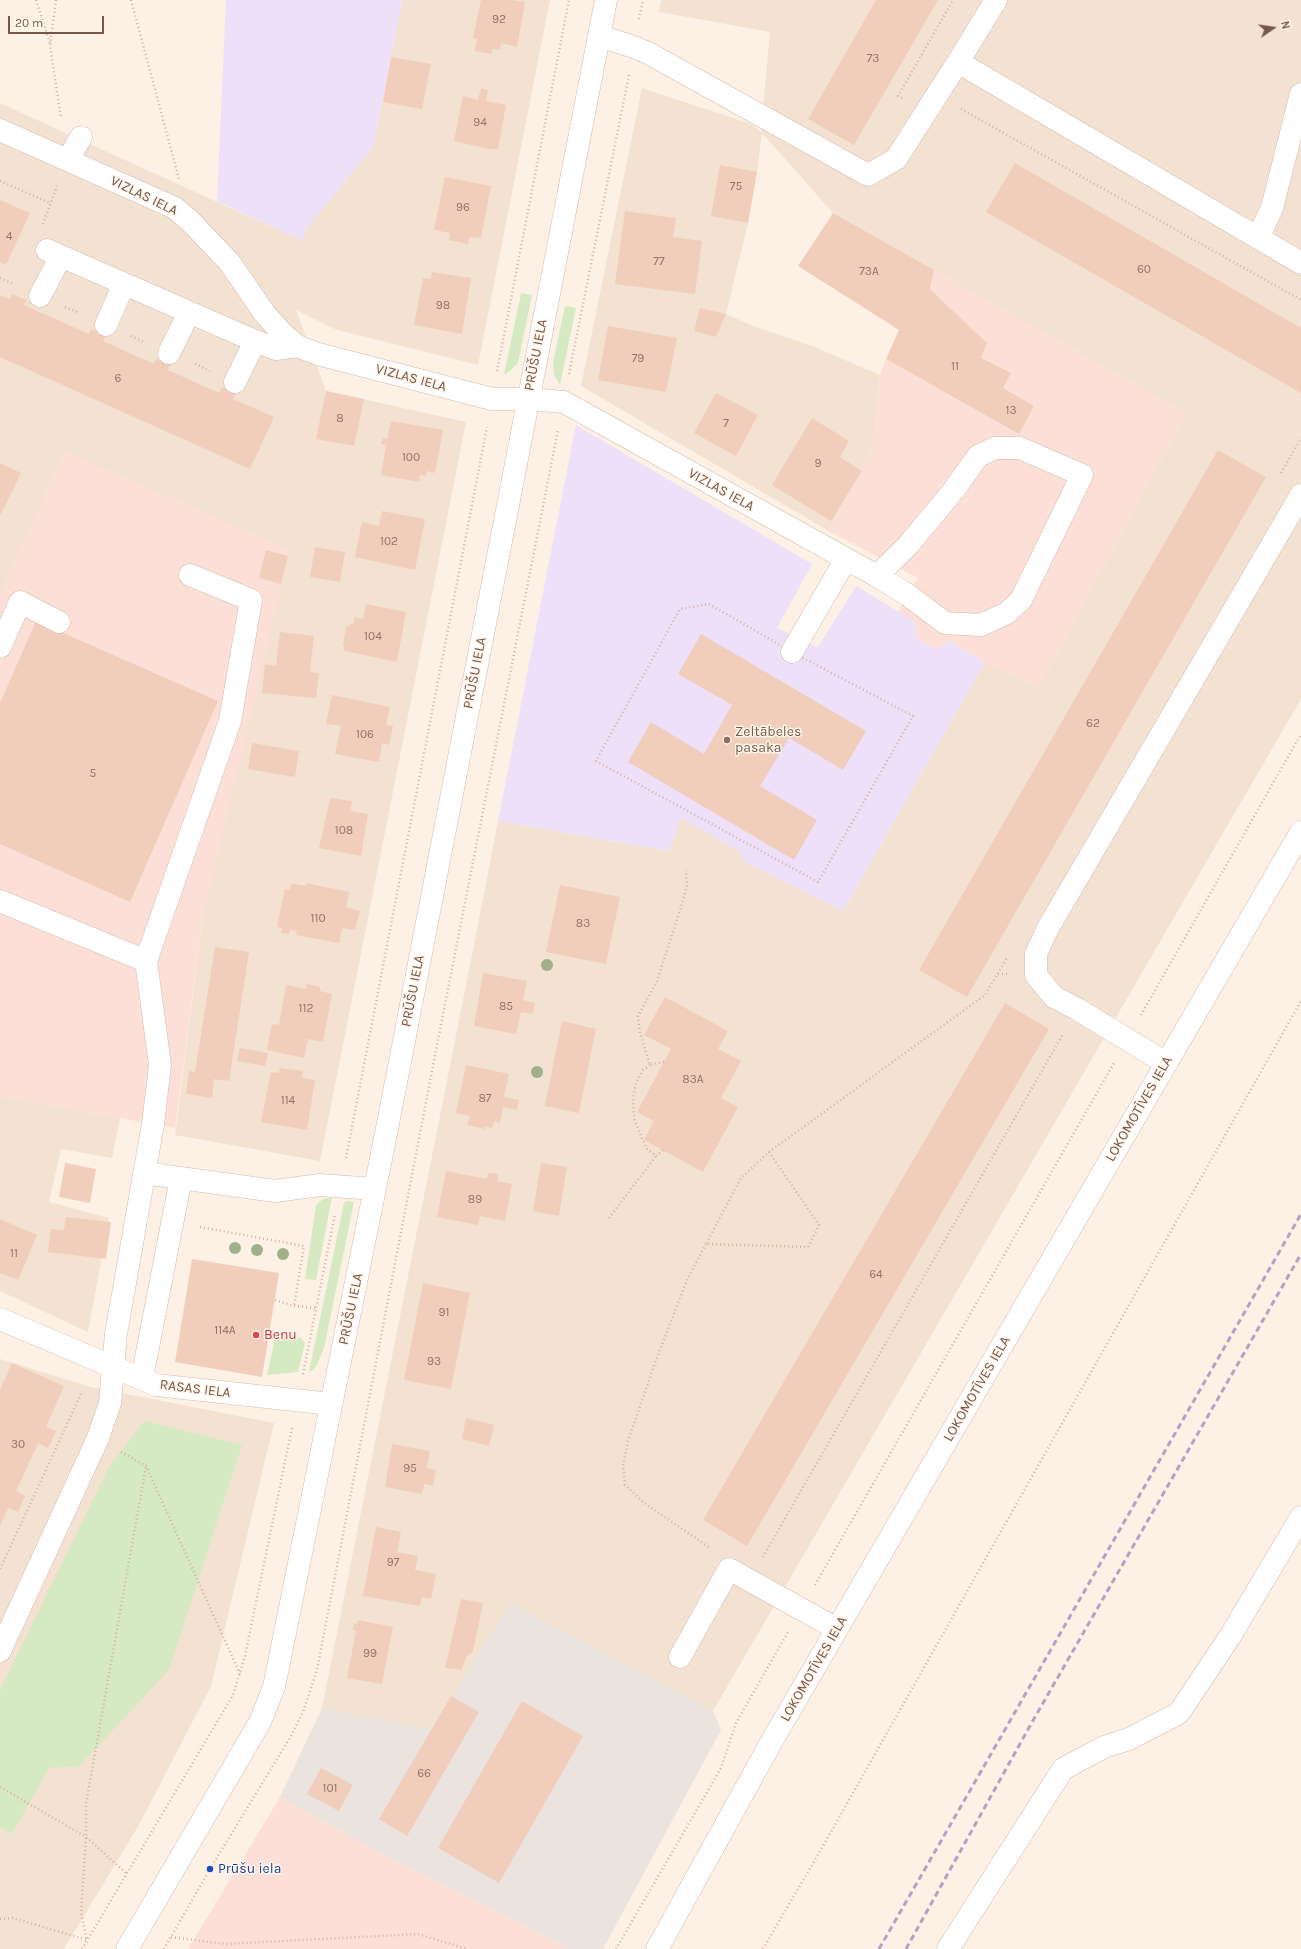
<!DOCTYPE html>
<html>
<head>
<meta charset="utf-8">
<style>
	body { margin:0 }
	#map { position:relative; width:1301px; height:1949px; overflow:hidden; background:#fcf1e4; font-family:Karla,sans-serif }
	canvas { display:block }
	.north { position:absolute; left:1253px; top:8px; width:40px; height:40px; -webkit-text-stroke:3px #fff5ea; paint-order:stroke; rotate:77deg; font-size:11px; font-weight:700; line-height:16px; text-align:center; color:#74564a }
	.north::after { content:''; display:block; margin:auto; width:14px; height:18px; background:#74564a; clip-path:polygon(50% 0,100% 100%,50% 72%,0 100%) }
	.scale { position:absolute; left:8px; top:16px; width:96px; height:18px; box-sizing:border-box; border:2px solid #74564a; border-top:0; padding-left:5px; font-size:12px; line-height:14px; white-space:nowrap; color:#74564a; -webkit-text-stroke:3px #fff5ea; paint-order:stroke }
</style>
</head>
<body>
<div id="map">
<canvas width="1301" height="1949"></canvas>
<div class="north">N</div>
<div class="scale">20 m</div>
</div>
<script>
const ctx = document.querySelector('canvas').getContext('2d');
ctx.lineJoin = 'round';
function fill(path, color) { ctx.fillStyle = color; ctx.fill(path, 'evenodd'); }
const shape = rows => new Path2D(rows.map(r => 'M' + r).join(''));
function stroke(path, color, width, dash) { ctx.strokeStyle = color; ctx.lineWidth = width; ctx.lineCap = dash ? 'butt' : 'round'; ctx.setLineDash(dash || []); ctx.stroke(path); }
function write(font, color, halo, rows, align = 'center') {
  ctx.font = font + ' Karla,sans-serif'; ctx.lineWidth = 3; ctx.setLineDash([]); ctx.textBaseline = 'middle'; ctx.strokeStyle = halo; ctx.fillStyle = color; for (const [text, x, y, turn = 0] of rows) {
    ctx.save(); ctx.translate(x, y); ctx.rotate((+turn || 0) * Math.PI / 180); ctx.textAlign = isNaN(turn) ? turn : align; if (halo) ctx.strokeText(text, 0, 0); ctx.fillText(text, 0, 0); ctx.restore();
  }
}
const residential = shape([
	[402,0,550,0,478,365,337,330,296,310,326,391,466,422,320,1161,175,1135,203,916,65,451,0,596,0,103,303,241,304,231,373,147],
	[661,0,1301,0,1301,699,713,1711,511,1603,431,1729,322,1708,475,940,498,821,668,851,681,817,739,851,745,862,843,911,985,662,1038,688,1186,413,833,213,762,133,757,172,748,223,726,314,756,327,812,346,880,375,873,447,829,531,581,386,642,88,751,124,761,132,770,32,659,12],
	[0,1096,120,1118,112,1158,61,1149,49,1202,109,1218,88,1332,0,1291],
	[0,1359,91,1387,274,1423,211,1686,140,1823,64,1949,0,1949]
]);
const commercial = shape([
	[934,270,1186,413,1038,688,985,662,950,641,936,649,918,639,914,621,898,612,918,578,829,531,873,447,880,375,886,359,987,415,1011,373,981,358,987,343,930,289],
	[65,451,290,550,203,916,175,1128,0,1096,0,596],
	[280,1797,392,1859,570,1949,188,1949]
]);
const industrial = shape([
	[511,1603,713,1711,721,1730,603,1949,570,1949,392,1859,280,1797,322,1708,431,1729]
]);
const education = shape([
	[226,0,402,0,373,147,305,231,303,241,217,201],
	[576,425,812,564,777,628,818,647,856,586,914,621,918,639,936,649,950,641,985,662,843,911,745,862,739,851,681,818,669,851,498,821]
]);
const green = shape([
	[521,293,532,295,518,363,510,371,504,375],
	[565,306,576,308,560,385,554,375,553,363],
	[332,1197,316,1280,305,1279,316,1205,323,1199],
	[347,1201,354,1202,324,1348,317,1365,313,1370,309,1372,344,1203],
	[276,1334,301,1338,305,1343,298,1372,267,1375],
	[144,1421,242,1445,169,1670,79,1766,49,1768,12,1834,0,1827,0,1690,109,1467]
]);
const building = shape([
	[481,0,513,0,525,2,517,47,501,43,500,50,492,49,492,54,475,51,477,39,473,38],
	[876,0,938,0,854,145,808,119],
	[391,57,431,64,422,109,383,102],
	[481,88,488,90,486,101,506,105,498,149,489,149,454,141,463,96,478,100],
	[1015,163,1301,328,1301,393,986,212],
	[720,165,757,172,748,223,711,216],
	[445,177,491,186,481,238,469,237,468,244,449,240,450,233,434,230],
	[0,200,30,213,6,265,0,262],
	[625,211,676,218,673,237,702,241,695,294,615,284],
	[833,213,934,270,930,289,987,343,981,358,1011,373,1003,388,1034,406,1019,434,886,359,899,330,798,266],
	[432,272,471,278,462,334,414,325,423,278,431,279],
	[12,294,26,300,24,305,89,334,91,329,105,336,103,341,154,364,156,359,164,362,170,365,168,370,219,393,222,387,235,394,233,399,274,417,250,469,0,357,0,295,10,299],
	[700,308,726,314,716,337,694,331],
	[608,326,677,338,666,392,598,380],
	[326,391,364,399,354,446,316,439],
	[716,393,758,415,736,456,694,433],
	[812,418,849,441,840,457,862,471,831,521,772,485],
	[391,421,443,430,435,473,427,471,426,476,420,475,419,482,381,475,386,445,381,444,383,438,387,439],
	[1218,450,1266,477,967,997,919,970],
	[0,463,21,473,0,516],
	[382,511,425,519,415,570,355,557,362,522,379,526],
	[315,547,345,552,340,582,310,577],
	[266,550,288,556,281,584,259,578],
	[366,604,406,612,397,662,345,651,343,645,346,628,351,624,353,625,355,617,363,619],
	[36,621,218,701,130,902,0,844,0,703],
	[280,632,314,636,310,672,319,673,316,698,262,693,265,664,276,666],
	[701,634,866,731,843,770,789,738,760,786,817,820,794,860,628,762,651,722,704,754,732,705,678,674],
	[332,695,390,707,386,725,393,726,389,745,382,743,379,762,335,754,341,726,326,724],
	[252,743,299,751,295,777,248,769],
	[330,798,352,801,350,811,368,814,361,856,319,848],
	[306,883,349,892,346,907,360,911,355,930,342,928,339,943,296,935,297,931,290,930,289,934,281,933,282,928,277,927,285,889,290,890,291,884,294,884,306,886],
	[560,885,620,897,606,964,546,952],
	[215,947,249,952,229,1081,214,1079,212,1098,186,1094,189,1071,195,1072],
	[483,973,527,981,523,1000,535,1003,533,1014,521,1012,516,1034,474,1026],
	[307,984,320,987,320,991,332,994,323,1042,308,1039,304,1058,267,1050,272,1024,279,1025,286,985,306,989],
	[665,997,728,1031,718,1049,741,1061,721,1098,738,1107,703,1172,644,1140,654,1121,637,1112,671,1049,644,1035],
	[1005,1003,1049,1029,747,1546,703,1520],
	[562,1021,596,1029,579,1113,545,1106],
	[240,1048,268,1053,265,1066,237,1061],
	[466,1065,509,1074,504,1097,519,1100,517,1110,503,1107,500,1123,494,1121,492,1128,485,1126,485,1129,467,1125,470,1116,456,1113],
	[280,1068,303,1071,302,1078,315,1080,307,1130,261,1122,271,1072,279,1073],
	[65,1163,96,1169,90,1203,59,1197],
	[541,1163,567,1167,559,1216,533,1211],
	[446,1171,487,1179,488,1173,498,1174,497,1181,512,1184,505,1221,480,1216,478,1225,437,1217],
	[66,1217,111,1222,106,1259,48,1252,51,1229,64,1230],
	[0,1219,37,1235,18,1280,0,1273],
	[192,1259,279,1273,262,1377,175,1362],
	[423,1283,470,1293,451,1389,404,1380],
	[12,1363,64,1386,46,1427,56,1431,48,1448,38,1443,16,1491,25,1496,18,1512,8,1508,0,1526,0,1390],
	[466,1418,494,1425,489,1446,462,1439],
	[392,1444,430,1451,427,1468,436,1470,433,1486,424,1484,422,1494,385,1487],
	[376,1527,401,1532,397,1552,418,1556,415,1570,436,1574,431,1599,422,1597,420,1606,363,1596],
	[461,1599,483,1603,473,1651,467,1656,461,1670,445,1668],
	[358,1620,393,1627,382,1684,347,1678,356,1631,353,1630,354,1623,357,1624],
	[451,1696,479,1712,407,1836,379,1819],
	[522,1701,583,1736,499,1883,438,1848],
	[321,1768,353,1785,339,1811,307,1794]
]);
const path = shape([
	[36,0,50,43],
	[56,0,50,46,61,118],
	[131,0,179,179],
	[639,19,643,0],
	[902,98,898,96,953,0],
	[961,109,1301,300],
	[0,181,50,203],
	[43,224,57,186],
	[0,278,14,284],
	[65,307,80,313],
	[131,336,144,342],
	[195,364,210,371],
	[497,371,569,0],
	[569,374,629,75],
	[1281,473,1301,438],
	[709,604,792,652,913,716,818,882,596,761,680,609,709,604],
	[998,974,1009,974],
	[1141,1015,1301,734],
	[664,1062,650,1065,640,1033,638,1016,657,981,680,910,687,886,686,870],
	[650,1065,643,1070,636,1083,633,1098,634,1119,646,1148,656,1156,663,1150],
	[769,1152,819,1225,808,1247,706,1244,741,1178,769,1152,985,995,1007,958],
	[346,1158,487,427],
	[609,1218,656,1156],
	[200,1227,304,1246,294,1306],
	[706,1244,687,1280,656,1360,628,1441,623,1466,625,1485,643,1502,710,1548],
	[275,1300,294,1306,316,1308],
	[303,1374,335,1214],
	[121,1452,146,1466,240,1674],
	[763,1557,1063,1034],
	[0,1569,81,1394],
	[815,1585,1114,1063],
	[0,1787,86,1837,126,1873],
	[0,1919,13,1918,87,1940,81,1913,86,1837,86,1804,146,1466],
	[171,1937,225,1944,418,1934,467,1949],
	[82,1949,233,1695,245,1656,292,1428],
	[164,1949,210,1869,291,1736,303,1712,317,1670,436,1050,558,430],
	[616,1949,721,1768,736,1723,788,1632],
	[763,1949,823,1846,1301,1001]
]);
const minor = shape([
	[996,0,958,62,1301,263],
	[599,36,634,47,650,54,868,175,896,159,958,62],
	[0,130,175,208,191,222,230,263,265,314,283,334,297,346,318,354,492,399,528,399,564,402,877,576,908,595,945,623,981,625,1007,613,1021,600,1082,475,1020,448,995,448,978,456,953,491,909,544,877,576],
	[68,160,81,137],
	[1258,238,1272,208,1301,94],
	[47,250,255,341,276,349,297,346],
	[40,296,61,256],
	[106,325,124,284],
	[169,353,189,313],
	[235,382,255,341],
	[0,647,20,602,59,622],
	[792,652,846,559],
	[0,901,146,961,160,1065,153,1124,116,1334,110,1403,98,1438,0,1651],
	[146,961,230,721,251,600,190,575],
	[1166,1063,1077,1009,1054,997,1036,975,1036,954,1048,928,1301,495],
	[144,1173,275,1191,320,1185,375,1189],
	[0,1319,156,1385,331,1404],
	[142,1378,181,1178],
	[680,1657,729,1569,837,1629],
	[127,1949,260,1722,274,1687,384,1144,606,0],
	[657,1949,773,1739,1301,832],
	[948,1949,1063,1769,1104,1747,1129,1739,1179,1713,1231,1635,1301,1517]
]);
const rail = shape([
	[879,1949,1301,1214],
	[906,1949,1031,1724,1301,1254]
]);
const trees = [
	[547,965],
	[537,1072],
	[235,1248],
	[257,1250],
	[283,1254]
];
const markers = [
	[727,740,4,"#8d6e63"],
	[256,1335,4,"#e0444e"],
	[210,1869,4,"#1a4fb4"]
];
const numberNames = [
	["92",499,20],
	["73",873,59],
	["94",480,123],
	["75",736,187],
	["96",463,208],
	["4",9,237],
	["77",659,262],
	["60",1144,270],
	["73A",869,272],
	["98",443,306],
	["79",638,359],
	["11",955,367],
	["6",118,379],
	["13",1011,411],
	["8",340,419],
	["7",726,424],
	["100",411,458],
	["9",818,464],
	["102",389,542],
	["104",373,637],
	["62",1093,724],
	["106",365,735],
	["5",93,774],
	["108",344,831],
	["110",318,919],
	["83",583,924],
	["85",506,1007],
	["112",306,1009],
	["83A",693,1080],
	["87",485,1099],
	["114",288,1101],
	["89",475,1200],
	["11",14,1254],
	["64",876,1275],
	["91",444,1313],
	["114A",225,1331],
	["93",434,1362],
	["30",18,1445],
	["95",410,1469],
	["97",393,1563],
	["99",370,1654],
	["66",424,1774],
	["101",330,1789]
];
const streetNames = [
	["VIZLAS IELA",144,196,26],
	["PRŪŠU IELA",536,355,-79],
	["VIZLAS IELA",411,378,15],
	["VIZLAS IELA",721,490,29],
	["PRŪŠU IELA",475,673,-79],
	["PRŪŠU IELA",413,991,-79],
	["LOKOMOTĪVES IELA",1139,1109,-60],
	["PRŪŠU IELA",351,1309,-78],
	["RASAS IELA",195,1389,7],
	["LOKOMOTĪVES IELA",977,1389,-60],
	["LOKOMOTĪVES IELA",814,1669,-60]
];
const educationNames = [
	["Zeltābeles",735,732],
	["pasaka",735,748]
];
const healthNames = [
	["Benu",264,1335]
];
const transitNames = [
	["Prūšu iela",218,1869]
];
fill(residential, '#f3e2d2');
fill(commercial, '#fce0d7');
fill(industrial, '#ebe3de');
fill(education, '#eee0f8');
fill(green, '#d5e9c2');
fill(building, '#f1cdbc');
stroke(minor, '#cfbaad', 23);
stroke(path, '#d5b09f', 2.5, [1, 3]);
stroke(minor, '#fff', 22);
stroke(rail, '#b3a2c5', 3, [6, 4]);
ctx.fillStyle = '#a1af8b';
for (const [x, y] of trees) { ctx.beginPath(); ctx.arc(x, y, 6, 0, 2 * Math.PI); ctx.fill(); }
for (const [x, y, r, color] of markers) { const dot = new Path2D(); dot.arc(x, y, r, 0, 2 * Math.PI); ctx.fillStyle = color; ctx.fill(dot); stroke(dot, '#fff5ea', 1.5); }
write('12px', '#937466', null, numberNames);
write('14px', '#74564a', '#fff5ea', streetNames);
write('14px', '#785e54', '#fff5ea', educationNames, 'left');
write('14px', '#be3a42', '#fff5ea', healthNames, 'left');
write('14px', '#164399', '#fff5ea', transitNames, 'left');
</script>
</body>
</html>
